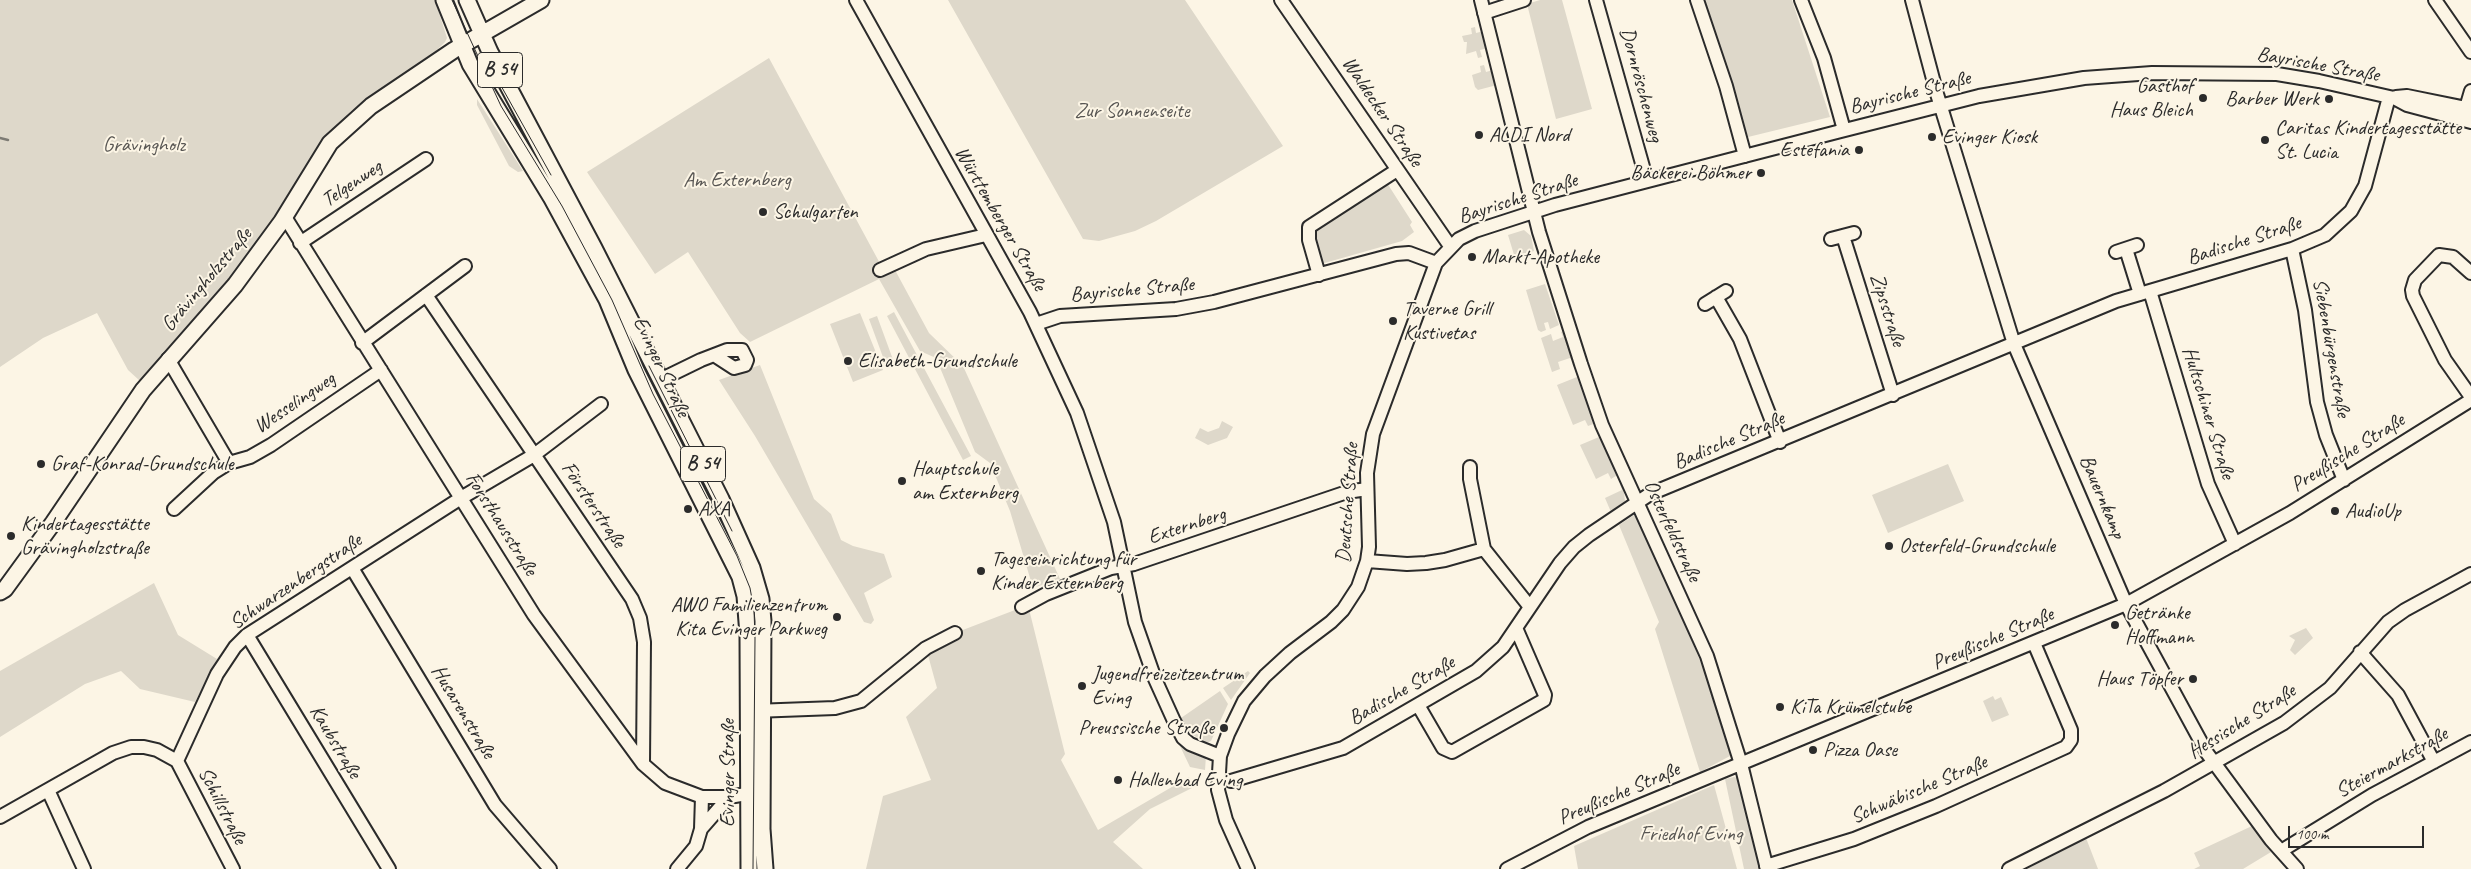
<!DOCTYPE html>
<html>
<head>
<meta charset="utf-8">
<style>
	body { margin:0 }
	#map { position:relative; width:2471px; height:869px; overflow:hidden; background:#fcf5e5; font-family:Caveat,sans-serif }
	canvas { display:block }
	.scale { position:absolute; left:2288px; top:826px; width:136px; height:22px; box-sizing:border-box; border:2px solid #2b2b2b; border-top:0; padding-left:6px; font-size:15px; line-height:18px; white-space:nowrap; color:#2b2b2b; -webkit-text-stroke:4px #fcf5e5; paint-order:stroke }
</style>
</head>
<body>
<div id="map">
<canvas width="2471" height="869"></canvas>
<div class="scale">100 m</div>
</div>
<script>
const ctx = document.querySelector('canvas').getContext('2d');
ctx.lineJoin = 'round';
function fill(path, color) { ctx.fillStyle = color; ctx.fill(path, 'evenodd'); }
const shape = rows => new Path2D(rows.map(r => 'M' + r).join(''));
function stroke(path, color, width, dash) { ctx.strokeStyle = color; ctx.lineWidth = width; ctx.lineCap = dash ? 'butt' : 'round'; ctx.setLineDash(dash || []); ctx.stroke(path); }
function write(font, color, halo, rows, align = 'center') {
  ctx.font = font + ' Caveat,sans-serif'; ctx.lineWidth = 4; ctx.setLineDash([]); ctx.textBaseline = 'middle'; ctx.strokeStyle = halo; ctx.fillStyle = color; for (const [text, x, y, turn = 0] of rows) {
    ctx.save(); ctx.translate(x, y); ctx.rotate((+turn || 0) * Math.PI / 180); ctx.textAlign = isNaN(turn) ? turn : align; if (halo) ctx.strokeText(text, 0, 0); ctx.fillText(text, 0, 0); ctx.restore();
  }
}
const green = shape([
	[0,0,435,0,447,38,445,42,429,58,351,111,329,134,274,217,248,262,140,381,128,370,97,313,43,338,0,367],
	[948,0,1185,0,1283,146,1156,221,1135,231,1099,241,1083,239],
	[1540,0,1562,0,1592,109,1556,119,1527,4],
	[1705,0,1792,0,1830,117,1748,137],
	[1475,27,1476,33,1484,31,1488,48,1480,50,1482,57,1478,58,1476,51,1466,54,1467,42,1464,42,1462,36,1472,34,1471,28],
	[769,58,883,269,895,270,929,333,963,366,1060,579,1033,588,1010,511,990,463,975,452,936,358,920,351,879,279,750,342,740,333,688,252,655,274,587,172],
	[1484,65,1486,72,1493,70,1497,85,1478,90,1475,87,1472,75,1481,72,1480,66],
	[477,99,523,171,518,172,509,166,477,105],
	[1387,183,1412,222,1410,225,1414,232,1402,241,1321,264,1313,230],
	[1524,230,1531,236,1534,251,1515,258,1508,235],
	[1545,284,1559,325,1550,329,1548,322,1544,323,1546,330,1541,332,1538,330,1526,290],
	[894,312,971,456,963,460,887,316],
	[860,313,883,370,853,382,830,324],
	[877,316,895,365,887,368,869,319],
	[1563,331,1574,363,1570,358,1558,362,1560,369,1552,372,1541,338,1551,334,1553,341,1563,337,1561,332],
	[760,365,814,499,831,514,841,540,853,546,884,554,892,577,864,593,874,620,871,624,864,622,755,436,719,380],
	[1576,370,1596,423,1588,426,1585,420,1573,425,1557,385,1577,377],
	[1222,421,1233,427,1227,438,1208,445,1195,438,1200,428,1208,432,1219,428],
	[1599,430,1619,474,1611,479,1608,473,1596,479,1580,445,1599,437,1597,431],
	[1948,464,1964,501,1888,533,1872,495],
	[1620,484,1623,484,1625,501,1611,512,1605,498,1622,490],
	[1637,513,1682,616,1710,686,1731,747,1730,756,1700,772,1655,629,1659,622,1619,525],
	[154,583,178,635,217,659,195,702,140,689,121,671,85,684,0,737,0,671],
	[1028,605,1065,754,1061,760,1098,830,1189,777,1192,788,1150,809,1113,842,1143,869,866,869,883,796,931,780,906,717,937,688,926,648,955,633],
	[2306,628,2313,638,2295,655,2290,650,2295,640,2289,636],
	[1248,671,1250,673,1231,700,1223,688],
	[1220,691,1228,704,1211,741,1206,743,1190,733,1181,718],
	[1993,696,1995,700,2001,697,2009,715,1992,722,1983,701],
	[1183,744,1206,756,1205,770,1190,767,1180,746],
	[1734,777,1738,778,1762,869,1744,869,1725,779],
	[1714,785,1737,869,1578,869,1574,846],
	[2252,826,2271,852,2243,869,2194,869,2200,866,2194,853],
	[2086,838,2098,869,2023,869]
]);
const stream = shape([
	[0,138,8,140]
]);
const minor = shape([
	[856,0,1030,312,1077,413,1114,522,1135,622,1155,679,1174,721,1183,738,1190,744,1220,756],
	[1281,0,1450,246],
	[1481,0,1539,232,1581,364,1602,425,1707,656,1741,764,1767,869],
	[1596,0,1647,181],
	[1697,0,1726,86,1745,156],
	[1801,0,1824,58,1844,130],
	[1912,0,1937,94,2014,344,2126,604,2207,753,2271,840,2297,869],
	[2435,0,2471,52],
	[1484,13,1524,0],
	[2396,97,2407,96,2471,109],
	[2468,116,2466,108,2471,91],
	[285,217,534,615,643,764,665,783,702,797,729,797,758,792],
	[1843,236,1893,395],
	[1831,239,1854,233],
	[300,243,426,159],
	[2126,249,2140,294],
	[2292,249,2305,310,2317,402,2326,435,2344,480],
	[2116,252,2137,245],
	[880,270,926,249,986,235],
	[2471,273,2453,257,2439,255,2415,280,2412,290,2413,296,2445,360,2471,397],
	[1319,275,1309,240,1309,227,1397,170],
	[2150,291,2208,484,2235,544],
	[426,295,632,599,640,618,644,642,643,764],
	[1716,297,1740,339,1780,442],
	[1705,304,1726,291],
	[1036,324,1060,316,1176,309,1214,302,1396,254,1409,253,1436,263],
	[362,343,465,266],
	[168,359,229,463,250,457,271,445,381,370],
	[660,380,701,360,727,350,742,350,747,360,745,365,734,368,714,355],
	[1470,467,1470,479,1484,549,1530,607],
	[174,509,213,473,229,463],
	[1367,561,1407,564,1426,563,1445,560,1484,549],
	[352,568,495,805,550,869],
	[1022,607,1046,594,1111,568,1134,564,1347,492,1367,489],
	[247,635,389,869],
	[2360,652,2398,695,2434,762],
	[1418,705,1443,748,1452,752,1544,700,1545,695,1516,628],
	[754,711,835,708,861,701,926,648,955,633],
	[177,761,217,674,235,647,247,635,461,498,534,455,601,404],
	[177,761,233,869],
	[1231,781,1343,748,1476,671,1503,647,1560,563,1574,547,1589,535,1650,494,2116,301,2292,249,2325,235,2351,211,2365,186,2389,97],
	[48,790,84,869],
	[0,817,113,753,131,747,144,747,157,750,177,761],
	[701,829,729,797],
	[2281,851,2372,795,2471,742],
	[1766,866,1854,839,1936,806,2066,747,2071,740,2071,730,2034,643],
	[677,869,696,846,701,829,702,797],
	[1248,869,1226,820,1218,790,1220,756,1228,734,1244,701,1265,676,1290,653,1331,622,1343,610,1358,587,1367,561,1369,547,1367,473,1373,434,1436,263,1459,239,1475,231,1555,205,1837,132,1979,96,2084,78,2152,73,2277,74,2319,81,2394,98,2407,105,2471,122],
	[1507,869,1588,827,2126,604,2290,513,2471,400],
	[2009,869,2164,791,2284,723,2330,688,2388,622,2405,610,2471,574]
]);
const major = shape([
	[444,0,470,64,551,197,607,300,636,370,740,577,745,596,748,635,749,869],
	[467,0,490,52,594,248,721,499,752,568,761,599,763,621,762,829,765,869],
	[0,592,5,589,53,523,143,390,235,285,282,221,330,143,371,106,454,50,541,0]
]);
const tram = shape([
	[452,0,501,106,562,206,612,300,653,394,737,556,750,588,754,610,755,638,753,869],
	[486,59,551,175],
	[649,366,732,531]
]);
const markers = [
	[2203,98,5,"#2b2b2b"],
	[2329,99,5,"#2b2b2b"],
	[1479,135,5,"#2b2b2b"],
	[1932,137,5,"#2b2b2b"],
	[2265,140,5,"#2b2b2b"],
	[1859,150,5,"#2b2b2b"],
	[1761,173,5,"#2b2b2b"],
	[763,212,5,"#2b2b2b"],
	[1472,257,5,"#2b2b2b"],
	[1393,321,5,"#2b2b2b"],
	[848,361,5,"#2b2b2b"],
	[41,464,5,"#2b2b2b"],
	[902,481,5,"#2b2b2b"],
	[688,509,5,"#2b2b2b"],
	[2335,511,5,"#2b2b2b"],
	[11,536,5,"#2b2b2b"],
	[1889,546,5,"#2b2b2b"],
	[981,571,5,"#2b2b2b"],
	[837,617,5,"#2b2b2b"],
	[2115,625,5,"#2b2b2b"],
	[2193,679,5,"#2b2b2b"],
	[1082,686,5,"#2b2b2b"],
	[1780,707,5,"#2b2b2b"],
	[1224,728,5,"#2b2b2b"],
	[1813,750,5,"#2b2b2b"],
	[1118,780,5,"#2b2b2b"]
];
const shields = [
	[500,70,45],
	[703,464,45]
];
const shieldNames = [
	["B 54",500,70],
	["B 54",703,464]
];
const streetNames = [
	["Bayrische Straße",2318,65,10],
	["Dornröschenweg",1641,85,75],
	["Bayrische Straße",1910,93,-14],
	["Waldecker Straße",1382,112,56],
	["Telgenweg",352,184,-34],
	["Bayrische Straße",1518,199,-18],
	["Württemberger Straße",1000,219,60],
	["Badische Straße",2244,241,-18],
	["Grävingholzstraße",207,280,-50],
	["Bayrische Straße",1132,290,-5],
	["Zipsstraße",1887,310,72],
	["Siebenbürgenstraße",2331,348,80],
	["Evinger Straße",661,367,65],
	["Wesselingweg",295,403,-34],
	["Hultschiner Straße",2208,413,73],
	["Badische Straße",1729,441,-23],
	["Preußische Straße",2348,453,-32],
	["Bauernkamp",2102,497,67],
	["Deutsche Straße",1348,503,-86],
	["Försterstraße",593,505,56],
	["Forsthausstraße",501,524,58],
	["Externberg",1187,526,-18],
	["Osterfeldstraße",1672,531,65],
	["Schwarzenbergstraße",296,582,-34],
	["Preußische Straße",1993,639,-23],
	["Badische Straße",1402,691,-30],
	["Husarenstraße",463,712,59],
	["Hessische Straße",2242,722,-32],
	["Kaubstraße",335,742,59],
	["Steiermarkstraße",2392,763,-29],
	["Evinger Straße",728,773,-90],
	["Schwäbische Straße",1919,790,-23],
	["Preußische Straße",1619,794,-23],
	["Schillstraße",222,806,63]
];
const poiNames = [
	["Gasthof",2193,86,"right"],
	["Haus Bleich",2193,110,"right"],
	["Barber Werk",2319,99,"right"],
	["Caritas Kindertagesstätte",2275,128],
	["St. Lucia",2275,152],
	["ALDI Nord",1489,135],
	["Evinger Kiosk",1942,137],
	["Estefania",1849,150,"right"],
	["Bäckerei Böhmer",1751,173,"right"],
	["Schulgarten",773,212],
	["Markt-Apotheke",1482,257],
	["Taverne Grill",1403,309],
	["Kustivetas",1403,333],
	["Elisabeth-Grundschule",858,361],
	["Graf-Konrad-Grundschule",51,464],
	["Hauptschule",912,469],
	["am Externberg",912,493],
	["AXA",698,509],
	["AudioUp",2345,511],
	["Kindertagesstätte",21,524],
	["Grävingholzstraße",21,548],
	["Osterfeld-Grundschule",1899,546],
	["Tageseinrichtung für",991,559],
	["Kinder Externberg",991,583],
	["AWO Familienzentrum",827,605,"right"],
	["Kita Evinger Parkweg",827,629,"right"],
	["Getränke",2125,613],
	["Hoffmann",2125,637],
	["Jugendfreizeitzentrum",1092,674],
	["Eving",1092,698],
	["Haus Töpfer",2183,679,"right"],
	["KiTa Krümelstube",1790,707],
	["Preussische Straße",1214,728,"right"],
	["Pizza Oase",1823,750],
	["Hallenbad Eving",1128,780]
];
const parkNames = [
	["Zur Sonnenseite",1132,111],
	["Grävingholz",144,145],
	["Am Externberg",737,180],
	["Friedhof Eving",1691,834]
];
fill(green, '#ded8ca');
stroke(stream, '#7d7b74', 2.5);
stroke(minor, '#2b2b2b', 16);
stroke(major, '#2b2b2b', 19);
stroke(minor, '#fcf5e5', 12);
stroke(major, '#fcf5e5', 15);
stroke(tram, '#2b2b2b', 1);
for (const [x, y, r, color] of markers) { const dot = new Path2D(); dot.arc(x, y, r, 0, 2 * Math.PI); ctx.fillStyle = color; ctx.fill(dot); stroke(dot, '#fcf5e5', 2); }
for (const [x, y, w] of shields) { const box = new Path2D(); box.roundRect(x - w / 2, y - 17.5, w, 35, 4); ctx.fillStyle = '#fcf5e5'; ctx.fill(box); stroke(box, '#2b2b2b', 1); }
write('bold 20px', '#2b2b2b', null, shieldNames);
write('21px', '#2b2b2b', '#fcf5e5', streetNames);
write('21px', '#2b2b2b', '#fcf5e5', poiNames, 'left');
write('21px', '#585653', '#fcf5e5', parkNames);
</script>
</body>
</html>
